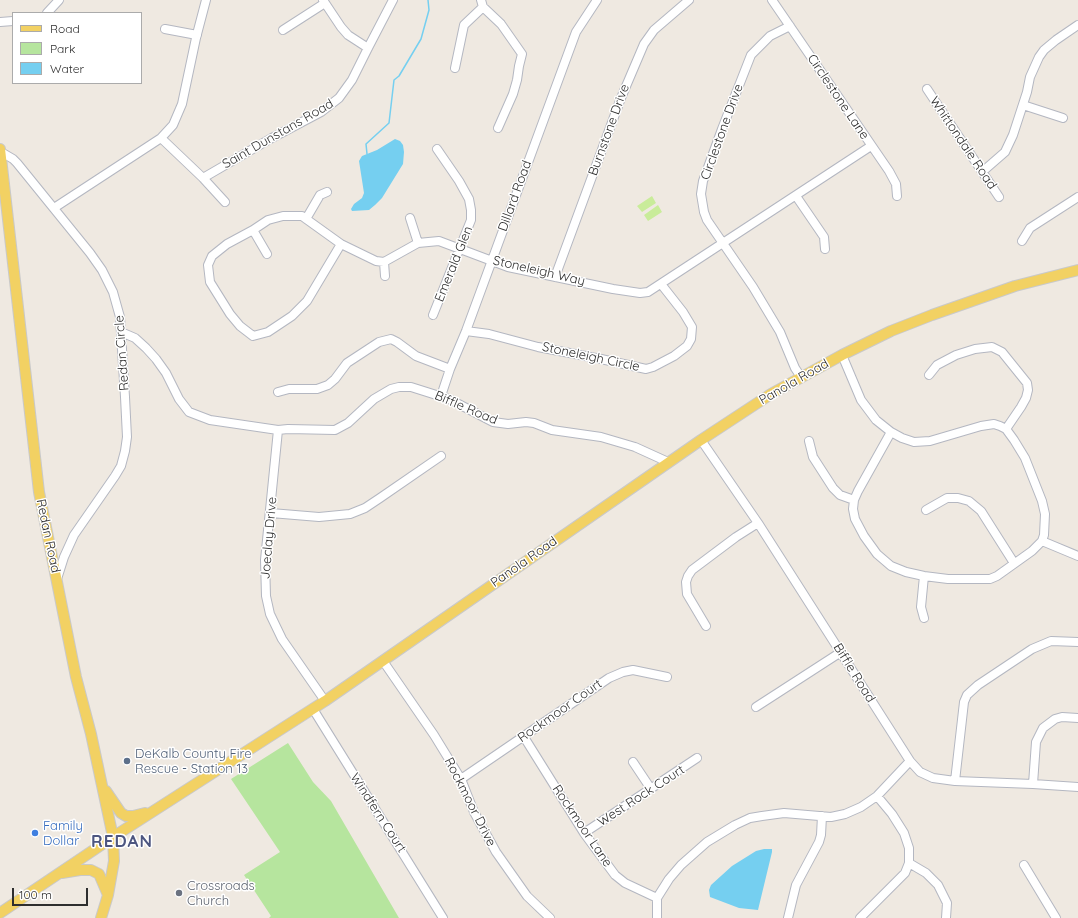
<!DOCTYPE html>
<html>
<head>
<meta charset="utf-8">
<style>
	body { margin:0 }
	#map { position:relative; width:1078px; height:918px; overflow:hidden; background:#efe9e1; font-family:Quicksand,sans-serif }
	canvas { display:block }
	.legend { position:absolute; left:12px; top:12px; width:130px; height:72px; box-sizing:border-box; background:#fff; border:1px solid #ababab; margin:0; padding:5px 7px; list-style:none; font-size:12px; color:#2e2e2e }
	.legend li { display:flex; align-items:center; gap:8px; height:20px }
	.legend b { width:20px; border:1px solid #ababab }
	.scale { position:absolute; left:12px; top:888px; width:76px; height:18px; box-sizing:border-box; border:2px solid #2e2e2e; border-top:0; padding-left:5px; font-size:12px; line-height:14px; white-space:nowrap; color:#2e2e2e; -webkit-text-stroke:3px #fff; paint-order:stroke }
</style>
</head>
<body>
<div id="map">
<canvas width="1078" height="918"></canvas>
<ul class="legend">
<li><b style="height:5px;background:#f2d163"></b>Road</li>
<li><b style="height:11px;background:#b6e59e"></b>Park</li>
<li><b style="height:11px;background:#75cff0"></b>Water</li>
</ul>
<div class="scale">100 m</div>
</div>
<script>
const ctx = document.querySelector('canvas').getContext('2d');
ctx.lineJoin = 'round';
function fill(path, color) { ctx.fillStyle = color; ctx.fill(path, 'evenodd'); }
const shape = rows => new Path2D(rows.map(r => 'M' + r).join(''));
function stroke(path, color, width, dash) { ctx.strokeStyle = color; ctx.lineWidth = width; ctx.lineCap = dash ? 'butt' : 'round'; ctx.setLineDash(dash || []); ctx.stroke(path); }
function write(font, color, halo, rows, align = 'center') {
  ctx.font = font + ' Quicksand,sans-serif'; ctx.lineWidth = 3; ctx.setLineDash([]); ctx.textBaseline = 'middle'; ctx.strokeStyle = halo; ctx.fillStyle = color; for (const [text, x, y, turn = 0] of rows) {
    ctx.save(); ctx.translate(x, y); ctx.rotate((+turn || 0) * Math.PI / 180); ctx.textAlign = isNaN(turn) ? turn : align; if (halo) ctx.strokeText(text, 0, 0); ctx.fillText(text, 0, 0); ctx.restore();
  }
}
const green = shape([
	[288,743,313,782,331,801,399,918,269,918,271,916,244,875,280,852,231,779]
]);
const pitch = shape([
	[652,196,656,203,642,212,637,206],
	[658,205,662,212,648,221,644,215]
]);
const water = shape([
	[395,139,400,141,403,145,404,152,403,164,382,198,375,205,369,210,352,211,351,209,354,204,362,198,364,193,359,161,362,156,377,150],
	[764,849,772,849,772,852,758,910,739,908,710,897,709,890,711,885,732,866,756,851]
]);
const stream = shape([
	[367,154,366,144,389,123,394,80,399,76,421,39,429,10,428,0]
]);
const minor = shape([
	[323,0,341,27,348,35,368,48],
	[481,0,483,7,501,24,522,54,519,66,517,80,513,94,498,128],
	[772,0,889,171,896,184,897,196],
	[47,13,59,0],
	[0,22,13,21],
	[790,26,770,36,751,55,722,129,703,181,701,194,704,212,707,220,753,287,780,332,795,368,801,377],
	[165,29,197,35],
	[283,30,325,3],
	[455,68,464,25,483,7],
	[927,89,999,197],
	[1023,105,1063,118],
	[161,138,203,178,225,202],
	[1,152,13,159,17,163,90,253,102,270,113,292,120,317,125,397,127,437,125,451,121,466,115,476,74,535,64,557,57,579],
	[982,172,1005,152,1013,135,1027,92,1030,77,1039,57,1044,50,1056,40,1078,25],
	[203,178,270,139,321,112,339,98,352,80,368,48,393,0],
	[796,196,824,237,825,249],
	[54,208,161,138,173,125,182,104,196,38,206,0],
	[410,218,418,243],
	[306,219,320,195,327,192],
	[253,230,267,254],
	[1022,241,1030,228,1078,197],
	[341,244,307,301,292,316,268,332,253,336,240,326,230,314,210,282,208,265,212,256,227,244,253,230,268,220,283,216,302,216,341,244,376,261,384,262,418,243,439,241,508,267,613,289,640,293,648,292,871,146],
	[384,262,385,276],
	[555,277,621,98,644,44,654,30,689,0],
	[433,315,471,220,471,210,469,199,459,181,437,149],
	[466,331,489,334,538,347,601,359,646,369,653,367,674,356,687,346,691,339,692,327,683,312,661,284],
	[121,332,135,338,146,348,156,359,166,373,179,399,189,412,210,420,278,430,288,429,335,430,348,423,374,399,391,389,399,387,411,387,449,399,493,422,508,424,526,422,534,423,552,430,601,437,635,447,668,462],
	[842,355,861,400,876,420,891,432,902,438,914,442,930,441,981,426,994,424,1000,426,1006,429,1014,440,1025,458,1042,501,1045,514,1044,535,1042,541,1032,551,997,576,990,579,948,579,924,576,906,572,891,566,877,554,864,536,855,519,853,509,854,500,858,491,891,432],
	[929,375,937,365,956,355,975,349,992,347,1002,352,1027,383,1028,390,1026,398,1021,407,1006,429],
	[278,392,289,389,317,389,328,385,335,379,347,363,379,342,391,339,397,342,416,356,450,369],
	[441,396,450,369,466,331,576,32,597,0],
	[278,430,265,560,266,596,270,614,282,639,325,701],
	[701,440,758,523,910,761,920,772,933,778,955,781,1033,784,1078,787],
	[809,441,813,457,833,488,840,495,854,500],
	[926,510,947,498,958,498,969,501,981,511,1014,563],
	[271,513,319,517,350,514,365,508,380,498,441,456],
	[1042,541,1078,556],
	[924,618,921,607,924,576],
	[706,626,687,594,686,582,688,576,692,570,736,537,758,523],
	[383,661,434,735,461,779,474,812,496,852,527,896,550,918],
	[756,707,841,652],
	[313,709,443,918],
	[524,737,584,833,615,875,625,883,657,898],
	[633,762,651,789],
	[461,779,609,678,623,672,633,670,667,677],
	[955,781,964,702,967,695,978,685,1032,649,1051,641,1078,642],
	[1033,784,1036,742,1043,728,1055,719,1062,717,1078,718],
	[584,833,697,758],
	[909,863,926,873,938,885,947,903,946,918],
	[1024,865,1056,918],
	[657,918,657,898,669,879,681,865,707,842,735,825,750,818,762,816,784,813,831,817,845,814,861,807,877,796,910,761],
	[788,918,796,885,819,842,821,835,822,816],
	[860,918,905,873,909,863,909,848,904,833,892,814,877,796]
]);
const major = shape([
	[0,149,39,492,76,677,91,734,113,837,114,861,108,895,101,918],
	[106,791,121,813,126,816,133,816,145,813],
	[62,873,80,870,91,870,99,874,108,895],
	[0,913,113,837,325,701,701,440,771,394,842,355,891,331,932,315,1015,286,1078,270]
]);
const markers = [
	[127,761,4,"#5c6f8a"],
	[35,833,4,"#3f7fe0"],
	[179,893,4,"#6b7280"]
];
const streetNames = [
	["Circlestone Lane",838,97,56],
	["Burnstone Drive",609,130,-70],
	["Circlestone Drive",722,132,-70],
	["Saint Dunstans Road",278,134,-30],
	["Whittondale Road",963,143,56],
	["Dillard Road",515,196,-70],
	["Emerald Glen",454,264,-68],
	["Stoneleigh Way",539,271,13],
	["Redan Circle",122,353,-94],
	["Stoneleigh Circle",591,357,12],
	["Panola Road",794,382,-30],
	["Biffle Road",466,408,23],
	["Redan Road",48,536,78],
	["Joeclay Drive",269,538,-85],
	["Panola Road",524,562,-35],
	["Biffle Road",854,673,58],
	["Rockmoor Court",560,711,-35],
	["West Rock Court",641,796,-33],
	["Rockmoor Drive",470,802,63],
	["Windfern Court",378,813,57],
	["Rockmoor Lane",582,826,56]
];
const serviceNames = [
	["DeKalb County Fire",135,754],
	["Rescue - Station 13",135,769]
];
const shopNames = [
	["Family",43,826],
	["Dollar",43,841]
];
const worshipNames = [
	["Crossroads",187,886],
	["Church",187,901]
];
const districtNames = [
	["REDAN",122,842]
];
fill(green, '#b6e59e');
fill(pitch, '#c9ec9a');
fill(water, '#75cff0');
stroke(stream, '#75cff0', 1.5);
stroke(minor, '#b4b7c1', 10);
stroke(major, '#c9c9c9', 12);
stroke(minor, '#fff', 8);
stroke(major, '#f2d163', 10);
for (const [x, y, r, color] of markers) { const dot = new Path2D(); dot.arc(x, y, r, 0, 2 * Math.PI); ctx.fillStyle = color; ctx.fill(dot); stroke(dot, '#fff', 1.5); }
write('13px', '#2e2e2e', '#fff', streetNames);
write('13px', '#4e5e75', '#fff', serviceNames, 'left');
write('13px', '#366cbe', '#fff', shopNames, 'left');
write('13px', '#5b616d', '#fff', worshipNames, 'left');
ctx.letterSpacing = '1px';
write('bold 17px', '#4d5680', '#fff', districtNames);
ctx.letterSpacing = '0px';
</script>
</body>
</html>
